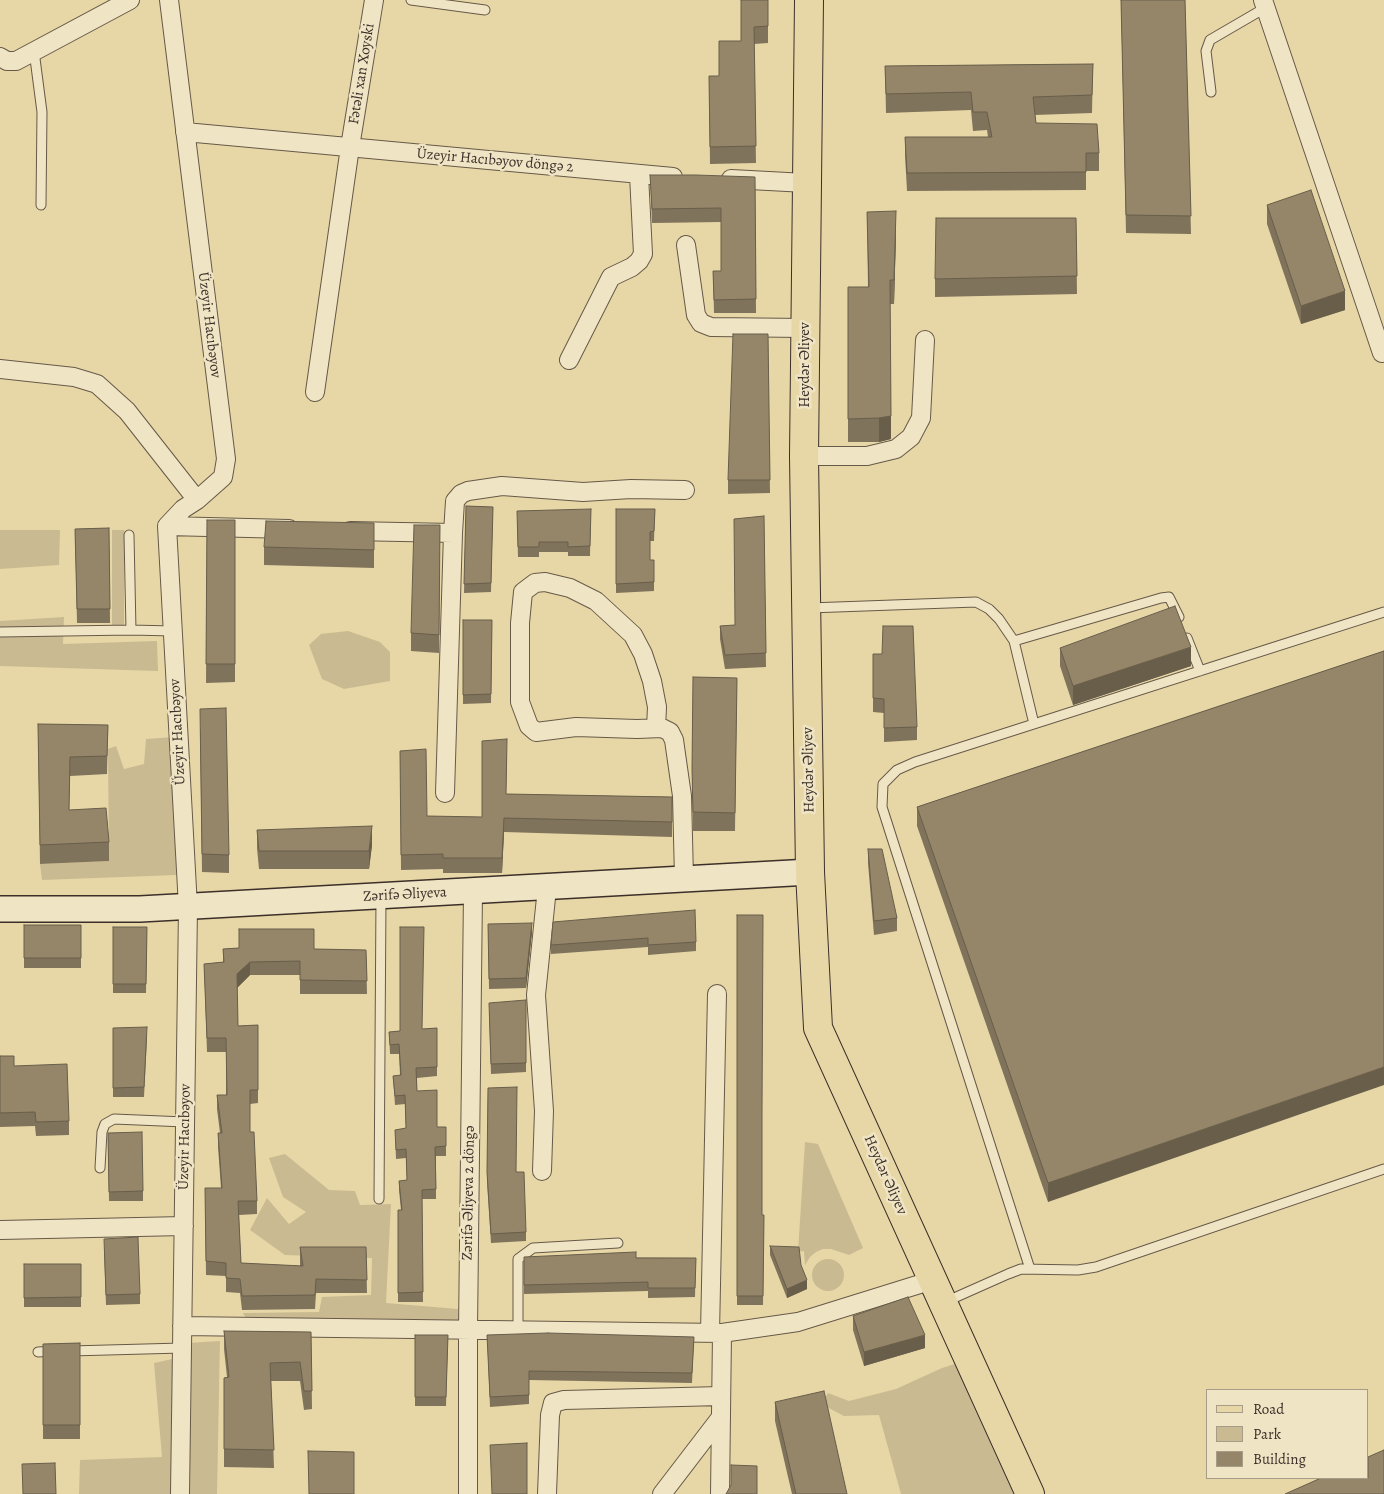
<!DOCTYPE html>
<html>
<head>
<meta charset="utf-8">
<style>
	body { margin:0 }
	#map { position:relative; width:1384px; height:1494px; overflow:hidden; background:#e7d7a6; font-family:Alegreya,serif }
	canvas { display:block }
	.legend { position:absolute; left:1206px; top:1389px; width:162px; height:90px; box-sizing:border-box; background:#efe5c5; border:1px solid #a79c87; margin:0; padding:6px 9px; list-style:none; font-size:15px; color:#3c2f29 }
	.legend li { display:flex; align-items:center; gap:10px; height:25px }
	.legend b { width:25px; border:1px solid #a79c87 }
</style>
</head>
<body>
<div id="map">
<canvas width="1384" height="1494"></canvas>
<ul class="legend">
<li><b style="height:6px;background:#e7d7a6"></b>Road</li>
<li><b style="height:14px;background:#caba91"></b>Park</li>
<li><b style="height:14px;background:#95866a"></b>Building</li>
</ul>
</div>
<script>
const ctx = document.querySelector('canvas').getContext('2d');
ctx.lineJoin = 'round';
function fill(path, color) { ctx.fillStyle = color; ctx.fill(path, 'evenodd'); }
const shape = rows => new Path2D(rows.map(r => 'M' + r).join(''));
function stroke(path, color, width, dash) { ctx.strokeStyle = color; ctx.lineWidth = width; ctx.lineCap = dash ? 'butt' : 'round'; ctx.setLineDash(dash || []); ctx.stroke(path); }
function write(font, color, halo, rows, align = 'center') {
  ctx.font = font + ' Alegreya,serif'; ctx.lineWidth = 5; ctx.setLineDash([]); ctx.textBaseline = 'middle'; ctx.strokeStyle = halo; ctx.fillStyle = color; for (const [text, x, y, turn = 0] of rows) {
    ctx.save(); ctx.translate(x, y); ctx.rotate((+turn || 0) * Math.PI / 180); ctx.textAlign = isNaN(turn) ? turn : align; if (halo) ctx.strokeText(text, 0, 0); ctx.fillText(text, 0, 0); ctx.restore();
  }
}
const green = shape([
	[0,530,60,530,59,565,0,569],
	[112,530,124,530,124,625,112,626],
	[64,617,63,644,157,641,158,671,0,666,0,621],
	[348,631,380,642,390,652,390,681,344,689,322,679,309,645,321,634],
	[174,737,176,875,42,880,40,864,109,861,108,749,116,746,124,769,144,764,146,739],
	[805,1142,818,1144,863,1248,849,1255,831,1249,823,1249,816,1252,810,1257,805,1265,804,1251,798,1252],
	[285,1154,329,1190,355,1191,360,1205,391,1204,386,1303,458,1309,460,1324,248,1322,243,1313,319,1312,322,1297,371,1295,372,1258,285,1255,250,1230,267,1198,289,1224,306,1212,283,1197,269,1158],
	'812 1275a16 16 0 1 1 32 0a16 16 0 1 1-32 0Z',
	[220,1341,217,1494,185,1494,187,1343],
	[177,1358,174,1494,79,1494,80,1460,162,1457,154,1363],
	[961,1362,1020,1494,901,1494,879,1415,844,1416,821,1404,828,1393,849,1401,896,1389,942,1368]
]);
const lane = shape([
	[411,0,485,10],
	[34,51,42,112,41,205],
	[1211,92,1206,51,1210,40,1265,8],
	[129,535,131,630,173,631],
	[809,608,976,602,989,609,999,619,1014,641],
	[0,632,131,630],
	[1187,638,1200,671],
	[1034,724,1014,641,1161,598,1169,597,1179,617],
	[100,1168,102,1132,105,1124,114,1119,185,1122],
	[379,1199,381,897],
	[1030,1269,882,807,883,784,897,770,915,762,1384,612],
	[945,1302,1008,1274,1021,1269,1078,1270,1096,1267,1384,1169],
	[518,1331,518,1259,533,1248,618,1243],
	[70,1351,182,1348],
	[38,1352,54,1351]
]);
const street = shape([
	[169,0,226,459,223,477,197,500,183,509,167,526,188,907,180,1494],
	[1263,0,1382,353],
	[0,57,7,61,16,61,130,0],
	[185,132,673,177],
	[731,179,806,183],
	[686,245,696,315,701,323,711,327,805,328],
	[569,360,611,277,632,267,639,261,643,254,639,175],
	[0,369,74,377,97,384,127,411,197,500],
	[315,392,350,147,374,0],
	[804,456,867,456,896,449,911,437,921,418,925,340],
	[167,526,289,529],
	[350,531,453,533,445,793],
	[453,533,455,501,461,494,468,491,502,486,583,492,631,489,685,490],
	[656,728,657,707,652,681,643,654,633,635,596,601,570,588,545,582,535,583,523,592,520,623,520,702,529,726,536,732,576,727,637,729,662,728,670,732,674,740,682,796,684,878],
	[542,1171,544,1111,536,995,547,888],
	[0,1230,184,1226],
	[182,1326,722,1333,798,1322,933,1280],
	[710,1333,717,994],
	[468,1494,468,1330,473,892],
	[547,1494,550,1415,553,1403,564,1400,721,1396],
	[662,1494,721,1417],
	[720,1494,722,1333]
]);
const secondary = shape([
	[0,909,140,909,810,872]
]);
const primary = shape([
	[809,0,804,456,810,872,818,1028,1030,1494]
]);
const wall = shape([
	[768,0,768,43,754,44,756,163,710,164,709,76,719,76],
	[1121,0,1185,0,1191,234,1126,233],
	[1093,64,1092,113,1035,115,1036,123,1099,153,1099,171,1086,171,1086,190,907,191,905,155,905,137,988,137,987,130,973,131,971,110,886,113,885,66],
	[650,175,755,177,756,313,714,313,713,271,721,271,721,222,652,223],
	[1267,205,1345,310,1301,324,1267,224],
	[867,212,896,234,894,304,890,304,891,439,879,442,848,442,848,287,868,287],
	[1076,218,1077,294,935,297,935,279],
	[768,334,770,493,728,494,728,480],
	[466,506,493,507,491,592,464,593],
	[591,509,590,556,568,556,568,552,539,552,539,557,518,557,517,520],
	[616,509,655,509,654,541,650,541,650,560,654,560,654,591,616,593],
	[764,516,766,667,725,669,720,639,720,626,735,625],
	[207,520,235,520,235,682,206,683],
	[374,523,374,568,264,565,264,547],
	[440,525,439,653,411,651,411,633],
	[109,528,110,623,77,623,75,529],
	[463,620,492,620,491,703,463,704],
	[1060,648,1191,666,1073,705,1060,666],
	[1384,651,1048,1202,917,826,917,807],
	[873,654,917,727,917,740,884,742,884,713,873,712],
	[693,677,737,678,735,831,693,831,692,788],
	[38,724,108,725,107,774,70,776,69,810,109,842,109,861,40,864],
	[200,727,229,855,229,873,202,872],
	[400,751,427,816,482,817,507,754,506,794,672,797,672,837,504,832,502,873,443,873,443,869,401,870],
	[257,830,372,845,369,869,259,869,257,848],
	[868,849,897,918,897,931,874,935,868,863],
	[737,915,762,1118,762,1215,764,1215,763,1305,737,1305],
	[553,922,696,942,696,951,648,955,648,947,551,954,551,945],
	[488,924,532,932,526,988,489,989],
	[24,925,81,925,81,968,24,968],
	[113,927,147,927,146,993,113,993],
	[239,948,366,950,367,994,300,994,300,975,250,975,237,988,238,1026,258,1025,258,1103,250,1104,250,1132,257,1201,257,1214,239,1215,241,1263,300,1266,300,1247,366,1247,367,1293,316,1293,315,1309,242,1310,240,1293,226,1292,226,1276,206,1275,205,1188,221,1188,218,1147,218,1133,220,1133,217,1109,217,1095,226,1095,226,1052,207,1052,204,964,223,962,223,949],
	[526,1000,526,1072,491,1074,489,1012],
	[113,1028,147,1037,144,1097,113,1097],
	[437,1028,437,1076,417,1078,417,1091,437,1127,446,1127,446,1156,436,1156,436,1199,422,1199,423,1302,398,1302,398,1210,401,1210,399,1190,399,1181,407,1180,406,1158,396,1159,395,1130,406,1129,405,1104,395,1105,393,1076,400,1075,399,1054,390,1054,389,1032],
	[0,1056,14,1066,69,1121,69,1135,36,1136,35,1126,0,1127],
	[488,1088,516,1172,526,1232,526,1241,491,1243,487,1182],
	[108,1133,143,1191,143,1201,109,1201],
	[770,1246,801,1265,807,1289,787,1298,770,1255],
	[104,1248,140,1294,140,1304,106,1305],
	[524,1257,696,1258,695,1297,648,1298,648,1291,524,1294],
	[24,1264,81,1264,81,1307,24,1307],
	[853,1316,925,1348,864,1366,853,1330],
	[224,1331,311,1332,312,1409,304,1410,300,1381,271,1381,274,1468,224,1467,224,1378,227,1377,224,1349],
	[415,1335,448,1335,446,1406,415,1406],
	[487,1335,694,1337,692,1383,529,1380,529,1404,490,1407],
	[80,1343,80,1439,43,1439,43,1344],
	[775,1402,847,1494,792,1494,775,1421]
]);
const shadedWall = shape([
	[896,211,896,234,894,304,894,280],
	[1345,291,1345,310,1301,324,1301,306],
	[891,416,891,439,879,442,879,418],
	[1191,647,1191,666,1073,705,1073,686],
	[504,818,504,832,502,873,502,858],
	[372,826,372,845,369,869,369,851],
	[532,923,532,932,526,988,526,978],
	[250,962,250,975,237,988,237,974],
	[1384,1067,1384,1085,1048,1202,1048,1183],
	[807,1280,807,1289,787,1298,787,1289],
	[925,1335,925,1348,864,1366,864,1352]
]);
const building = shape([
	[741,0,768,0,768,26,754,27,756,146,710,147,709,76,719,76,719,41,741,41,741,0],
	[1121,0,1185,0,1191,216,1126,215,1121,0],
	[1093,64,1092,95,1033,97,1036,123,1097,124,1099,153,1086,153,1086,172,907,173,905,137,992,137,987,112,973,112,971,92,886,94,885,66,1093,64],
	[650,175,696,175,755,177,756,299,714,300,713,271,721,271,721,208,652,209,650,175],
	[1311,190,1345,291,1301,306,1267,205,1311,190],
	[896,211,894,280,890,280,891,416,879,418,848,419,848,287,869,287,867,212,896,211],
	[936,218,1076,218,1077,276,935,279,936,218],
	[733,334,768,334,770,480,728,480,733,334],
	[466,506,493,507,491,583,464,584,466,506],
	[591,509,590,546,568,547,568,542,539,542,539,547,518,547,517,511,591,509],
	[616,509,655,509,654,531,650,532,650,560,654,560,654,582,616,584,616,509],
	[764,516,766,653,725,655,720,626,735,625,734,519,764,516],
	[207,520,235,520,235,664,206,664,207,520],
	[266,521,374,523,374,550,264,547,266,521],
	[414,525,440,525,439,635,411,633,414,525],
	[109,528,110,609,77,609,75,529,109,528],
	[1175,606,1191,647,1073,686,1060,648,1175,606],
	[463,620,492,620,491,694,463,695,463,620],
	[883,626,913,626,917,727,884,728,884,699,873,698,873,654,882,654,883,626],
	[1384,651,1384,1067,1048,1183,917,807,1384,651],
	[693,677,737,678,735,813,693,812,692,769,693,677],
	[226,708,229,855,202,854,200,709,226,708],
	[38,724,108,725,107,756,70,757,69,810,106,808,109,842,40,845,38,724],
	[507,739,506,794,672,797,672,822,504,818,502,858,443,858,443,854,401,855,400,751,426,749,427,816,482,817,482,741,507,739],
	[372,826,369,851,259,851,257,830,372,826],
	[868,849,882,849,897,918,874,921,868,849],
	[695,910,696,942,648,945,648,938,551,945,553,922,695,910],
	[737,915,763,915,762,1111,762,1215,764,1215,763,1296,737,1296,737,915],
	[532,923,526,978,489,979,488,924,532,923],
	[24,925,81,925,81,958,24,958,24,925],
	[113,927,147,927,146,984,113,984,113,927],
	[400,927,424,927,422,1029,437,1028,437,1067,416,1068,417,1091,437,1090,437,1127,446,1127,446,1146,435,1147,436,1189,422,1190,423,1292,398,1293,398,1210,402,1210,399,1181,407,1180,406,1149,396,1150,395,1130,406,1128,405,1095,395,1096,393,1076,401,1075,399,1044,390,1045,389,1032,400,1031,400,927],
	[239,929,314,929,314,949,366,950,367,981,300,980,300,961,250,962,237,974,238,1026,258,1025,258,1090,250,1090,250,1132,254,1132,257,1201,238,1201,241,1263,303,1266,300,1247,366,1247,367,1280,316,1279,315,1295,242,1296,240,1279,226,1278,226,1263,206,1261,205,1188,222,1188,218,1133,222,1133,217,1095,227,1095,226,1038,207,1038,204,964,224,962,223,949,239,948,239,929],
	[526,1000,526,1063,491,1064,489,1003,526,1000],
	[147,1027,144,1087,113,1088,113,1028,147,1027],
	[0,1056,14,1056,14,1066,67,1064,69,1121,36,1122,35,1112,0,1113,0,1056],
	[517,1087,516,1172,524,1172,526,1232,491,1234,487,1172,488,1088,517,1087],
	[142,1132,143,1191,109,1192,108,1133,142,1132],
	[138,1237,140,1294,106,1295,104,1239,138,1237],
	[770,1246,799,1247,801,1265,807,1280,787,1289,770,1246],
	[636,1252,636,1258,696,1258,695,1288,648,1288,648,1282,524,1285,524,1257,636,1252],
	[24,1264,81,1264,81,1297,24,1298,24,1264],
	[908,1297,925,1335,864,1352,853,1316,908,1297],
	[224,1331,311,1332,312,1391,304,1391,300,1362,270,1363,274,1450,224,1449,224,1378,229,1377,224,1331],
	[548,1333,694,1337,692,1373,529,1371,529,1395,490,1397,487,1335,548,1333],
	[415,1335,448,1335,446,1397,415,1397,415,1335],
	[80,1343,80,1425,43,1425,43,1344,80,1343],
	[824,1391,847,1494,796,1494,775,1402,824,1391],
	[527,1443,527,1494,492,1494,490,1445,527,1443],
	[1384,1450,1384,1494,1285,1494,1321,1478,1368,1478,1368,1457,1384,1450],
	[308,1451,354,1452,354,1494,309,1494,308,1451],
	[55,1463,56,1494,23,1494,22,1464,55,1463],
	[731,1465,757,1466,757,1494,726,1494,731,1485,731,1465]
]);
const streetNames = [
	["Fətəli xan Xoyski",362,74,-81],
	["Üzeyir Hacıbəyov döngə 2",495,161,5],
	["Üzeyir Hacıbəyov",209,325,83],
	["Heydər Əliyev",805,365,-90],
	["Üzeyir Hacıbəyov",178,732,-93],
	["Heydər Əliyev",809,770,-91],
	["Zərifə Əliyeva",405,895,-3],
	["Üzeyir Hacıbəyov",185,1137,-89],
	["Heydər Əliyev",885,1175,66],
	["Zərifə Əliyeva 2 döngə",469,1193,-89]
];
fill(green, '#caba91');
stroke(lane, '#675948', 11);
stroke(street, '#675948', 20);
stroke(secondary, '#3c2f29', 28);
stroke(primary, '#3c2f29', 30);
stroke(lane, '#efe5c5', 9);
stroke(street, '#efe5c5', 18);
stroke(secondary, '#efe5c5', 25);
stroke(primary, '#e7d7a6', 28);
fill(wall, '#80735b');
fill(shadedWall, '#685e4a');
fill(building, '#95866a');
stroke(building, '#685e4a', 1);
write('15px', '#3c2f29', '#efe5c5', streetNames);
</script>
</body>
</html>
